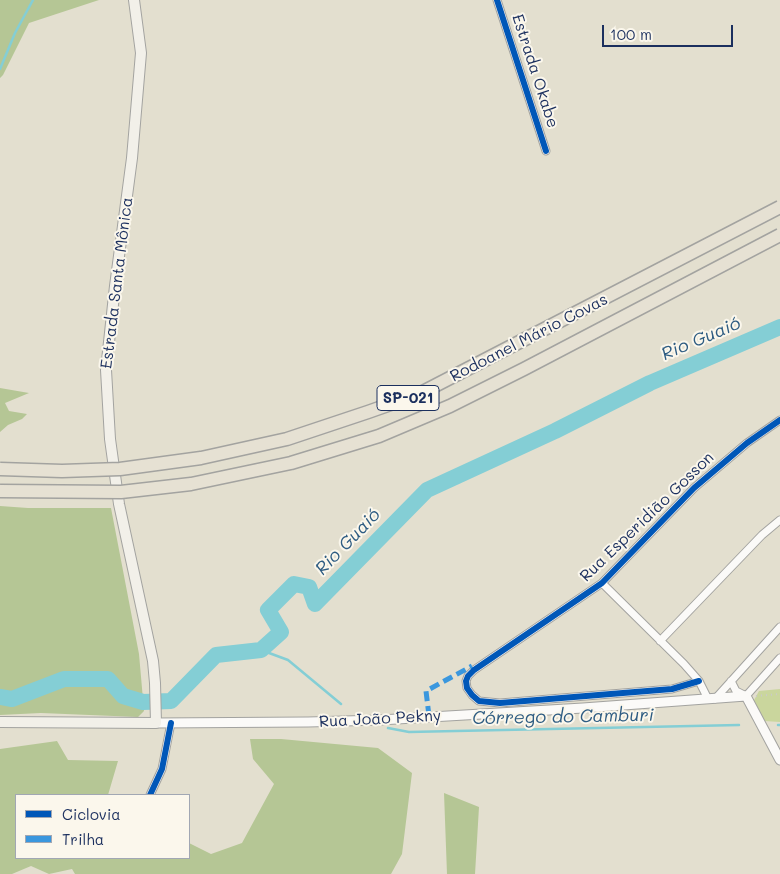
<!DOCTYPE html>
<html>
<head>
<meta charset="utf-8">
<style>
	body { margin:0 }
	#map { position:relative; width:780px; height:874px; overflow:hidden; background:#e3dfcf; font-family:Mali,sans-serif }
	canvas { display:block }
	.legend { position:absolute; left:15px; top:794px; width:175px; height:65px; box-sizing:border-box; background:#fbf7ec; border:1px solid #a1a7b3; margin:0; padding:6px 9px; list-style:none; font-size:15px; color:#1b2f5e }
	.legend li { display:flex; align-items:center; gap:10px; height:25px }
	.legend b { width:25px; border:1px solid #a1a7b3 }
	.scale { position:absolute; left:602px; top:25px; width:131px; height:22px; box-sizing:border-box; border:2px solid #1b2f5e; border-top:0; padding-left:6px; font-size:15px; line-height:18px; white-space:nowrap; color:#1b2f5e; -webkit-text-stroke:4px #fbf7ec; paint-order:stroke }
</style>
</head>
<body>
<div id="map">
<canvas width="780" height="874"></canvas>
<ul class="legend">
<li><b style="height:6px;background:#0057b8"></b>Ciclovia</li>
<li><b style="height:6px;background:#3a97de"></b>Trilha</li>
</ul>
<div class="scale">100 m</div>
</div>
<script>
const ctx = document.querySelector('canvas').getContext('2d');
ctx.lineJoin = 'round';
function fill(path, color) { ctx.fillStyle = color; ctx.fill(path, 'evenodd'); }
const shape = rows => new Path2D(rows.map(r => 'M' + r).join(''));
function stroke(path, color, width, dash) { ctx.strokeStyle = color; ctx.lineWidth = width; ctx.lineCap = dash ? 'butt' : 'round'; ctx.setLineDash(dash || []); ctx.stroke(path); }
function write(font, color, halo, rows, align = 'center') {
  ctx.font = font + ' Mali,sans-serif'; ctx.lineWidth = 4; ctx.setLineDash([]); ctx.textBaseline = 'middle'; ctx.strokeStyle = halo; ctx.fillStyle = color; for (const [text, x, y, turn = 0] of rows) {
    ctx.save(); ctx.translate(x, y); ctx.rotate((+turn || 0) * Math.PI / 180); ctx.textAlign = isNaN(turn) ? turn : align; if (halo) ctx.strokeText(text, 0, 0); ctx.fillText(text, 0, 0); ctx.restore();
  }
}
const green = shape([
	[780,689,780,722,764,721,753,702,759,691]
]);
const forest = shape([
	[0,0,99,0,29,23,3,75,0,78],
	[0,388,29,393,5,403,9,411,27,414,22,419,8,425,0,432],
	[0,506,28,508,111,508,139,654,144,711,138,717,41,713,0,715],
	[250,739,281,739,378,748,412,773,402,854,391,874,75,874,72,869,49,874,31,866,12,874,0,874,0,749,57,741,68,760,118,761,108,795,16,795,16,858,189,858,189,843,211,854,242,843,274,784,253,759],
	[444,793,479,807,475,874,447,874]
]);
const stream = shape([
	[0,69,15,33,33,0],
	[261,650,288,660,341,704],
	[778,725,780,725],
	[388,728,409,732,739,725]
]);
const river = shape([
	[0,697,12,699,64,679,108,679,123,696,143,702,171,701,216,655,261,650,281,632,268,610,294,584,309,587,315,604,427,490,555,431,650,383,780,327]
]);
const path = shape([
	[756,696,780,694]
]);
const minor = shape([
	[497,0,546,151],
	[602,583,684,664,699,681,708,699],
	[660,641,762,535,780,520],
	[699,681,672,689,500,703,479,701,472,695,467,688,466,681,468,676,474,670,602,583,694,488,747,443,780,420],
	[731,681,736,691,746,696,780,658],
	[715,699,780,627],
	[150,795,162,769,171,723]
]);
const tertiary = shape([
	[156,723,308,722,380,720,583,708,746,696,780,760]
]);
const secondary = shape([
	[0,722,156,723,155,683,153,661,119,504,110,439,106,370,115,286,132,158,141,53,134,0]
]);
const motorwayBridge = shape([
	[0,469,62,471,120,469,201,458,287,439,368,412,419,394,780,207],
	[0,491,121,492,191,484,291,463,379,436,450,406,524,369,780,235]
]);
const quiet = shape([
	[429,716,426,691,472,666]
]);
const cycleway = shape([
	[497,0,546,151],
	[699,681,672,689,500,703,479,701,472,695,467,688,466,681,468,676,474,670,602,583,694,488,747,443,780,420],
	[150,795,162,769,171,723]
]);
const shields = [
	[408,398,62]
];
const shieldNames = [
	["SP-021",408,398]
];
const streetNames = [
	["Estrada Okabe",535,71,72],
	["Estrada Santa Mônica",117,283,-83],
	["Rodoanel Mário Covas",529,338,-27],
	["Rua Esperidião Gosson",647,517,-44],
	["Rua João Pekny",380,719,-3]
];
const waterNames = [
	["Rio Guaió",701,339,-23],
	["Rio Guaió",348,542,-46],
	["Córrego do Camburi",563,717,-1]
];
fill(green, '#cad69d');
fill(forest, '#b5c695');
stroke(stream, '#84ced5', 2.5);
stroke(river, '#84ced5', 16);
stroke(minor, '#a3a3a0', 9);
stroke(tertiary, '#a3a3a0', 11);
stroke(secondary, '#a3a3a0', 12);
stroke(path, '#cacaca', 2, [1, 4]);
stroke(minor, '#fbfaf8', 7);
stroke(tertiary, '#fbfaf8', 9);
stroke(secondary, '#f2f0e9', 10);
stroke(motorwayBridge, '#a3a3a0', 15, []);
stroke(motorwayBridge, '#e6e1d3', 12);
stroke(quiet, '#3a97de', 5, [10, 5]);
stroke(cycleway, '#0057b8', 6);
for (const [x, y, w] of shields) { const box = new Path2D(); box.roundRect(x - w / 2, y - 12.5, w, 25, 4); ctx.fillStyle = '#fbf7ec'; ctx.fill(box); stroke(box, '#1b2f5e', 1); }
write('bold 15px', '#1b2f5e', null, shieldNames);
write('16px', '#1b2f5e', '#fbf7ec', streetNames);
write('italic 18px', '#2e5c82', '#fbf7ec', waterNames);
</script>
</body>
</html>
